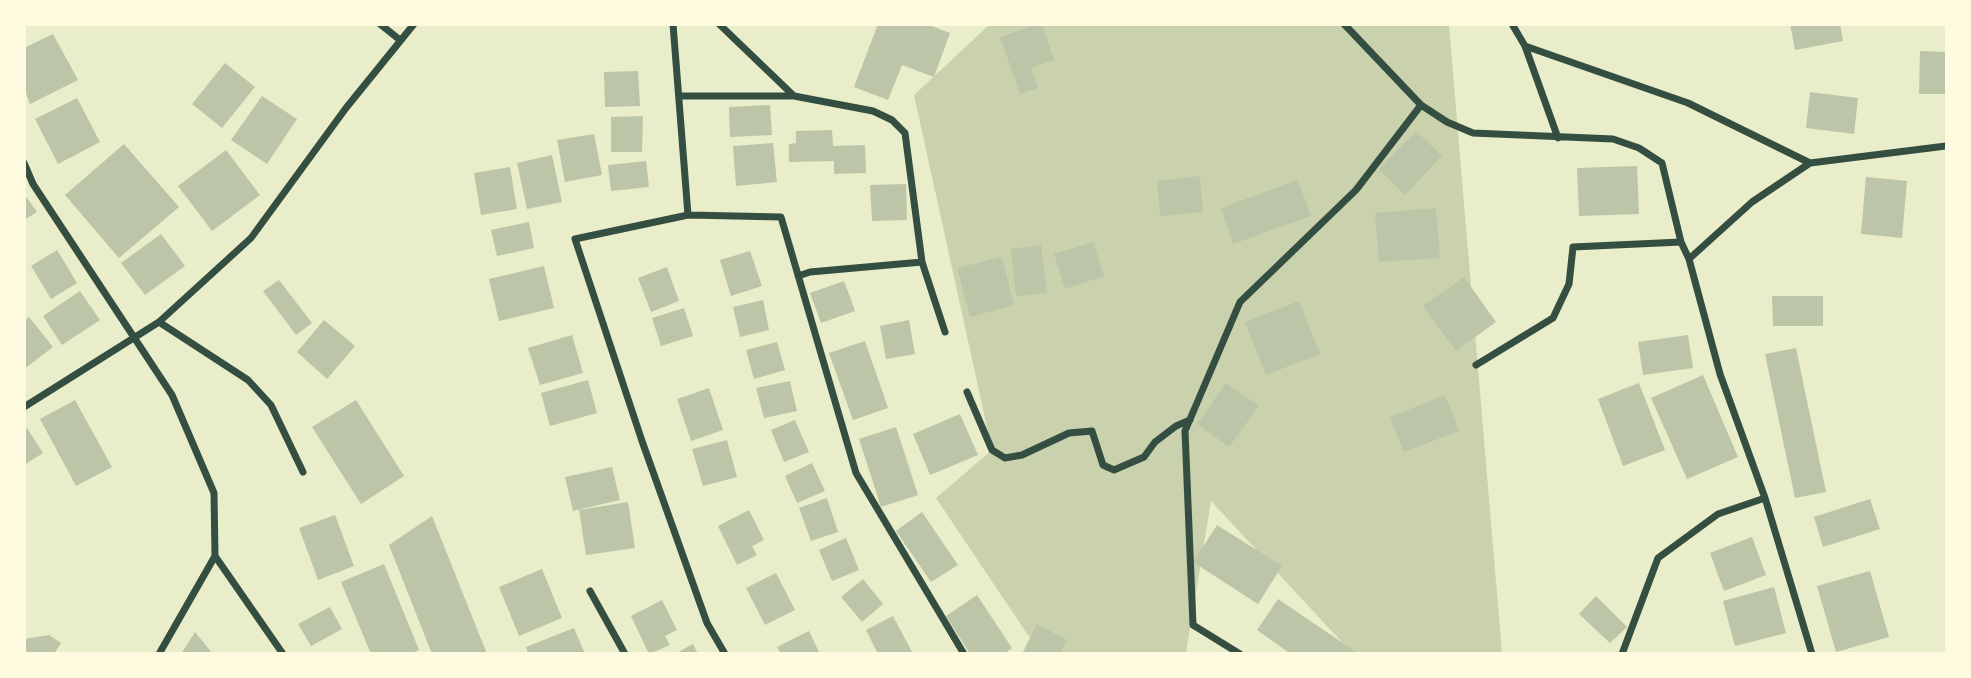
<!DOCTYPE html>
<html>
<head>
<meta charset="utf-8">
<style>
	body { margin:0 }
	#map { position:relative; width:1971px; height:678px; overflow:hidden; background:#e9edc9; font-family:Quicksand,sans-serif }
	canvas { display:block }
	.frame { position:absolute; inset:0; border:26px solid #fefae0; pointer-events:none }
</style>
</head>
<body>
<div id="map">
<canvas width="1971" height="678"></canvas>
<div class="frame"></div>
</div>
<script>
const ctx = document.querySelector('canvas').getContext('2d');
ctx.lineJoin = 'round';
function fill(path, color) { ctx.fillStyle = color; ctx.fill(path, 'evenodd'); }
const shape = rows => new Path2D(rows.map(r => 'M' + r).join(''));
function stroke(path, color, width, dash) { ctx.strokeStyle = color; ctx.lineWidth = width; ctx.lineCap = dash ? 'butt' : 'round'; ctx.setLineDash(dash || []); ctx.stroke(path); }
const green = shape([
	[989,25,1449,25,1502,653,1352,653,1211,501,1186,653,1040,653,936,498,992,450,914,95]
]);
const building = shape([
	[878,24,926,24,950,33,934,77,902,65,888,100,854,87],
	[1038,24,1042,24,1054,60,1031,68,1038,88,1020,94,1000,37],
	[1790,24,1840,24,1843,41,1795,50],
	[53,34,78,80,30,104,24,87,24,48],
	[1920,51,1946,52,1946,94,1919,94],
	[225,63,255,87,222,128,192,104],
	[638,71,640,106,605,107,604,72],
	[1810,92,1858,98,1854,134,1806,128],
	[262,96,297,119,267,164,231,140],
	[77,98,100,142,58,164,35,119],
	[770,105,772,135,730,137,729,107],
	[643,116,642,152,611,152,611,117],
	[832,130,833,146,865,145,866,173,834,174,834,161,789,162,789,144,796,143,796,131],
	[1416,131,1442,156,1405,195,1379,169],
	[594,134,602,175,565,182,557,140],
	[773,143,777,182,736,186,733,146],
	[124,144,179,207,119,258,65,195],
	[226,150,260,195,212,231,178,186],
	[552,155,562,202,527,209,517,163],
	[646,161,649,187,611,191,608,165],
	[1637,166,1639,214,1579,216,1577,168],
	[510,167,517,209,481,215,474,173],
	[1200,176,1203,212,1160,216,1157,181],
	[1866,177,1907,181,1902,238,1861,234],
	[1298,180,1311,216,1233,244,1221,208],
	[906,184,907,220,872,221,870,185],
	[24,194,37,212,24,220],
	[1436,208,1440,258,1379,262,1375,213],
	[529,222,534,248,497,256,491,230],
	[161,234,185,266,145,295,121,263],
	[1093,242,1104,276,1065,289,1054,254],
	[1041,245,1047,293,1016,296,1011,249],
	[57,250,77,283,51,299,31,266],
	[750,251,762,286,731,296,720,260],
	[1002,257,1014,305,970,317,957,268],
	[544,266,554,308,499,321,489,279],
	[667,267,679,301,651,312,638,278],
	[1464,277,1496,322,1456,351,1423,306],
	[279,280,312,323,296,335,263,291],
	[844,281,855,311,821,323,810,293],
	[80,291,100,320,62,345,43,316],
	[1772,296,1823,296,1823,326,1773,326],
	[763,300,769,330,740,337,733,307],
	[1299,301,1320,354,1266,375,1245,322],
	[684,308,693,336,661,346,652,318],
	[29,317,53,347,24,369,24,321],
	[324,320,355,346,327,379,297,352],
	[909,320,915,354,886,359,880,326],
	[572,335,583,373,540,385,528,348],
	[1688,335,1693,368,1643,375,1638,342],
	[865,341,888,408,853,420,829,353],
	[777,342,785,370,754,379,746,350],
	[1796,348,1826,492,1795,498,1765,354],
	[1703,375,1738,457,1687,479,1651,398],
	[588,380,597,413,550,426,541,393],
	[790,381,797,411,764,418,756,388],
	[1226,383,1259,406,1229,447,1197,424],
	[1639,383,1665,450,1623,466,1598,399],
	[709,388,723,430,691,441,677,399],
	[1445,395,1459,431,1404,452,1390,417],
	[75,400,112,467,76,486,40,419],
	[356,400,404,476,361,504,312,427],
	[960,414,978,455,930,475,913,434],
	[795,420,809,452,784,462,771,430],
	[896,427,918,495,881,507,859,439],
	[27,428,43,453,24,465,24,429],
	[727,440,737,477,703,486,692,449],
	[812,463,825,491,797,503,785,476],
	[612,467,620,500,573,511,565,477],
	[827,498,838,532,811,541,799,508],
	[1870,499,1880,529,1823,547,1814,517],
	[628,502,635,548,586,555,579,510],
	[749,510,764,540,752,546,757,555,737,565,718,526],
	[922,512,958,565,931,582,896,531],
	[335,515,354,566,318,580,299,528],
	[432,516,487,654,432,654,389,545],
	[1217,525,1282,566,1258,604,1193,562],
	[1752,537,1766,575,1724,591,1710,553],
	[846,538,859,570,832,581,819,550],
	[384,564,419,650,410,654,371,654,341,582],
	[542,569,562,618,519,636,499,587],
	[1870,571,1889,637,1836,652,1817,586],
	[776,573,795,610,765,625,746,588],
	[863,579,883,604,862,622,841,597],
	[1774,587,1786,633,1735,646,1723,601],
	[977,595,1012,648,1004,654,970,654,946,616],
	[1596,596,1627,627,1610,643,1579,614],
	[1278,599,1359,654,1291,654,1257,630],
	[662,600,677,630,665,636,670,645,649,654,631,616],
	[330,607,342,629,311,646,298,624],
	[893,616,911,650,913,654,878,654,866,630],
	[1037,624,1067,640,1060,654,1023,652],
	[574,628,585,654,528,654,526,647],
	[809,631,820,654,781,654,777,647],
	[195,632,213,654,181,654],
	[49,635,61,643,54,654,24,654,24,639],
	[693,644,698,654,675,654]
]);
const minor = shape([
	[380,24,400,40],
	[673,24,688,215,575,239,642,441,707,623,725,654],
	[719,24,794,96,873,111,892,120,905,133,922,262],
	[1344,24,1421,105,1447,122,1473,133,1613,139,1639,148,1662,163,1681,242,1689,259,1720,374,1765,498,1812,654],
	[1512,24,1525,46,1558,138],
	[1525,46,1688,103,1810,163,1946,146],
	[679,96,794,96],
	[24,163,33,184,172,395,214,493,215,556,159,654],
	[688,215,781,217,856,473,964,654],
	[1689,259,1752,202,1810,163],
	[798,276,810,272,922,262,945,332],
	[159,322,248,380,271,405,303,472],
	[1476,365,1553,318,1569,284,1573,247,1681,242],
	[967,392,992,450,1005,458,1022,455,1069,433,1092,431,1103,465,1114,470,1144,457,1155,442,1176,426,1190,420],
	[24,407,159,322,251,238,346,108,414,24],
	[215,556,283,654],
	[590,591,625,654],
	[1240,654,1193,625,1185,431,1240,302,1356,190,1421,105],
	[1622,654,1658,558,1718,514,1765,498]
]);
fill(green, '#cad2ad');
fill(building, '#bcc5a7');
stroke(minor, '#344e41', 7);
</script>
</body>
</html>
